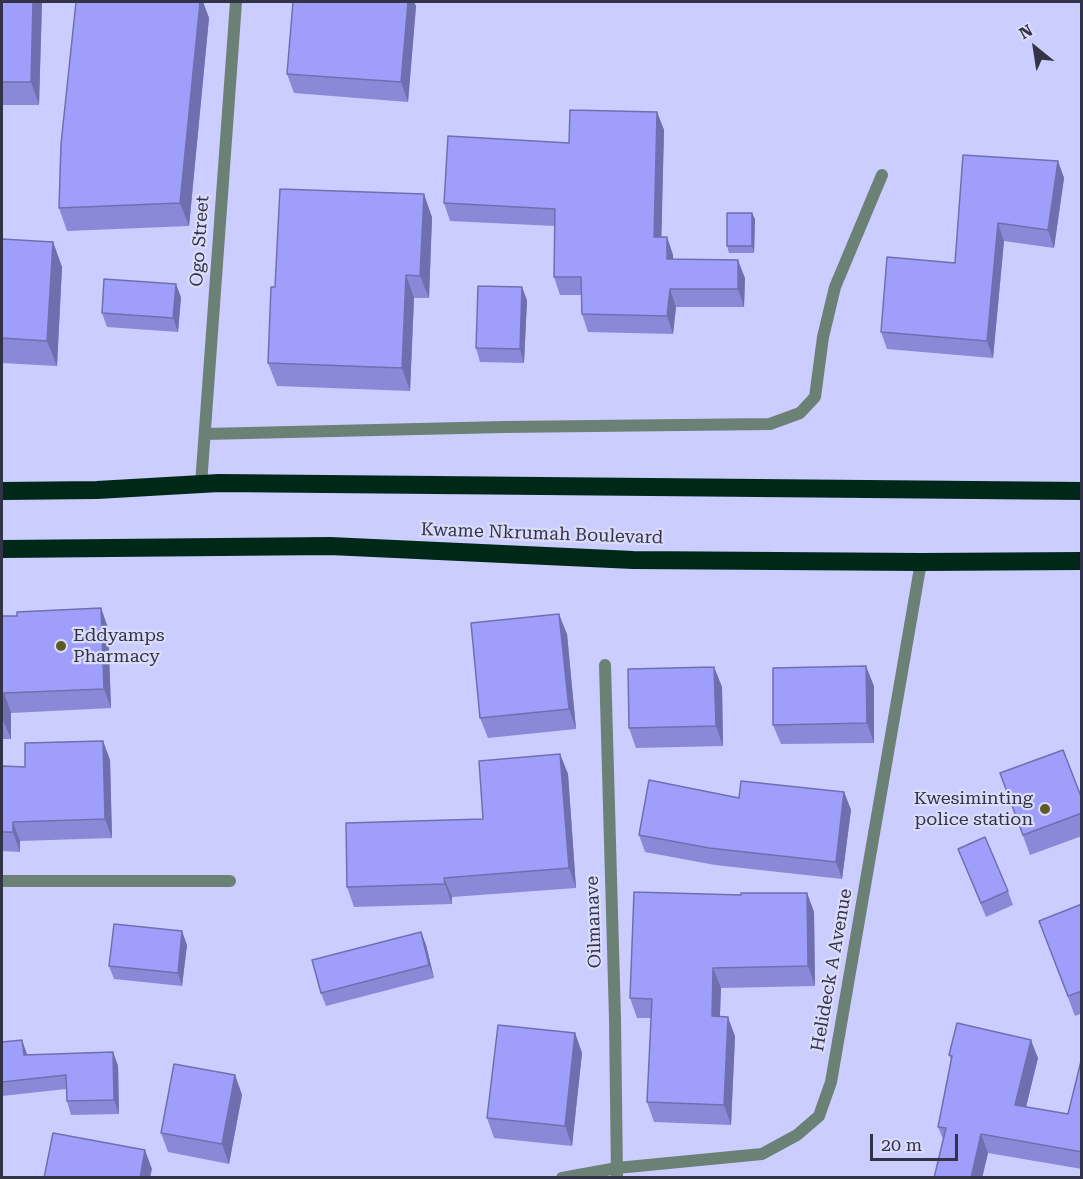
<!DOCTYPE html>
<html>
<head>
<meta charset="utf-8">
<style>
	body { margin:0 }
	#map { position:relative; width:1083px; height:1179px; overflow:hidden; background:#cbcdfe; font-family:"Roboto Serif",serif }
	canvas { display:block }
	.frame { position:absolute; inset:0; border:3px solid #323346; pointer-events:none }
	.north { position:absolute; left:1005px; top:18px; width:60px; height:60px; -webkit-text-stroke:4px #dadcfa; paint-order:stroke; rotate:330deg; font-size:16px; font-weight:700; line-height:24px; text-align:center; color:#323346 }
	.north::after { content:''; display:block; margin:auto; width:21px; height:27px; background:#323346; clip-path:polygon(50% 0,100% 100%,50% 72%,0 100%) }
	.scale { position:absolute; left:870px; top:1134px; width:88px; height:27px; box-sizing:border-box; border:3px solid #323346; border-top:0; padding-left:8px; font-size:18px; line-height:21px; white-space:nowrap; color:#323346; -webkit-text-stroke:4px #dadcfa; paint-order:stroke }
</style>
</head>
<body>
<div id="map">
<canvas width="1083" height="1179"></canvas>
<div class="frame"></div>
<div class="north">N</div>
<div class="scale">20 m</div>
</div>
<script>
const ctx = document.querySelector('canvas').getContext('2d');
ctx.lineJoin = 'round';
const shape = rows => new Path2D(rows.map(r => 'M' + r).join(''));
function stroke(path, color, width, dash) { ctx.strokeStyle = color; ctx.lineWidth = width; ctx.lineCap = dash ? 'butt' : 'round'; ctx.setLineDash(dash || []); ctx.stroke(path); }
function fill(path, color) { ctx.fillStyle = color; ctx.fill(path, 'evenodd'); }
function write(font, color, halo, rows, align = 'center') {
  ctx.font = font + ' "Roboto Serif",serif'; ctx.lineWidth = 4.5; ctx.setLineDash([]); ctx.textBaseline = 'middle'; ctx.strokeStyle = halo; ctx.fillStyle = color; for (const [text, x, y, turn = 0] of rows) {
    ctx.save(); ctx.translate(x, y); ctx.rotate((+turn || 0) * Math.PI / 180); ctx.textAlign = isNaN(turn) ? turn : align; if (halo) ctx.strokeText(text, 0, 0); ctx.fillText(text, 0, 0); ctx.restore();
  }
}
const street = shape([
	[205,434,504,427,770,424,800,413,815,397,823,337,835,287,882,175],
	[201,484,236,2],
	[605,665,615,1019,617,1178],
	[2,881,230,881],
	[562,1178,617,1168,762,1154,797,1135,819,1116,831,1082,921,562]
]);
const highway = shape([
	[2,491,97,490,219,483,1082,491],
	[2,549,330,546,633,560,921,562,1082,561]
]);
const wall = shape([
	[2,2,42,2,39,105,2,105],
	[76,2,203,2,209,18,189,226,67,231,59,208],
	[293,2,414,2,416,6,408,102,294,93,287,74],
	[657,112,664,130,661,237,667,237,673,255,673,259,745,278,744,307,676,307,673,334,588,332,582,314,581,295,560,295,554,277,555,226,450,221,444,203,569,143],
	[1058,161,1064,178,1054,248,1004,241,993,358,887,349,881,332,955,263],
	[432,217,429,298,414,298,410,391,277,386,268,363,275,287],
	[755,219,754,253,729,253,727,246],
	[2,239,53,242,62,267,57,366,2,363],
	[181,297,178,332,107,327,102,313],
	[527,300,524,363,480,362,476,348],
	[101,608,108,628,111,708,11,713,11,739,2,739,2,616,17,616],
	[567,634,576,729,488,738,480,718],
	[714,667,722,687,723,746,636,748,629,728],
	[874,686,874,743,781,744,773,725],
	[103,741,110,760,112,838,20,841,20,852,2,851,2,766,25,767],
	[560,754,568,774,576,888,452,897,452,904,354,907,347,887,483,819],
	[1000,773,1082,799,1082,836,1030,855],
	[844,792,851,810,842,879,715,865,645,852,639,835,739,798],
	[958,849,1008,891,1013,905,986,917],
	[807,893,814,912,815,986,721,988,720,1016,735,1036,731,1125,654,1122,647,1102,651,1018,637,1018,630,998,741,895],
	[1082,904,1082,1013,1075,1016,1039,921],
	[421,932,426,945,434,978,326,1006,321,993],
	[187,945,182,986,114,979,109,966],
	[575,1033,582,1053,572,1146,494,1138,487,1118],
	[2,1042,27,1054,27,1055,113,1052,118,1066,119,1114,71,1115,67,1101,66,1089,2,1096],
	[949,1055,1038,1058,1026,1107,1068,1114,1082,1057,1082,1169,988,1153,982,1178,934,1178,943,1139,938,1127,951,1059],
	[235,1075,242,1095,229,1164,168,1152,161,1133]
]);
const shadedWall = shape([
	[33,2,42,2,39,105,31,82],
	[200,2,203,2,209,18,189,226,180,203],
	[408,2,414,2,416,6,408,102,401,82],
	[657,112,664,130,661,255,654,237],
	[1058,161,1064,178,1054,248,1048,230],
	[424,194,432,217,429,298,420,276],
	[752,213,755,219,754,253,752,246],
	[998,223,1004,241,993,358,987,341],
	[667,237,673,255,674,276,667,259],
	[53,242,62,267,57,366,47,341],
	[738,260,745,278,744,307,738,289],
	[406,275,414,298,410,391,402,368],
	[176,284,181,297,178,332,173,318],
	[522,287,527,300,524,363,520,349],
	[670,289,676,307,673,334,667,316],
	[101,608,108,628,111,708,104,689],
	[559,614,567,634,576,729,569,709],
	[866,666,874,686,874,743,867,723],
	[714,667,722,687,723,746,716,726],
	[4,693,11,713,11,739,3,720],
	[103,741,110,760,112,838,105,819],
	[560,754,568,774,576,888,569,868],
	[844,792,851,810,842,879,836,862],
	[13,822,20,841,20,852,13,832],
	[444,878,452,897,452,904,445,884],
	[807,893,814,912,815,986,808,966],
	[182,931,187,945,182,986,178,973],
	[421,932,426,945,434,978,429,965],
	[713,968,721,988,719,1036,712,1016],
	[728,1017,735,1036,731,1125,724,1105],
	[575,1033,582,1053,572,1146,565,1126],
	[22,1040,27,1054,29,1069,24,1055],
	[1031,1040,1038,1058,1022,1123,1015,1105],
	[113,1052,118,1066,119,1114,114,1100],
	[235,1075,242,1095,229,1164,222,1144],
	[981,1134,988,1153,982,1178,971,1178],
	[145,1150,152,1169,150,1178,140,1178]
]);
const building = shape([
	[2,2,33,2,31,82,2,82,2,2],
	[76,2,200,2,180,203,59,208,61,144,76,2],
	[293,2,408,2,401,82,287,74,293,2],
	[570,110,657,112,654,237,667,237,667,259,738,260,738,289,670,289,667,316,582,314,581,277,554,277,555,209,444,203,448,136,569,143,570,110],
	[963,155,1058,161,1048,230,998,223,987,341,881,332,887,257,955,263,963,155],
	[280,189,424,194,420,276,406,275,402,368,268,363,271,287,275,287,280,189],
	[727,213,752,213,752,246,727,246,727,213],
	[2,239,53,242,47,341,2,338,2,239],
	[104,279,176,284,173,318,102,313,104,279],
	[478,286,522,287,520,349,476,348,478,286],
	[101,608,104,689,4,693,3,720,2,720,2,616,17,616,17,612,101,608],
	[559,614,569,709,480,718,471,623,559,614],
	[866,666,867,723,773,725,773,668,866,666],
	[714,667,716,726,629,728,628,669,714,667],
	[103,741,105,819,13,822,13,832,2,832,2,766,25,767,25,743,103,741],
	[1063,750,1082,799,1082,813,1023,835,1000,773,1063,750],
	[560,754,569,868,444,878,445,884,347,887,346,823,483,819,479,761,560,754],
	[649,780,739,798,741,781,844,792,836,862,709,848,639,835,649,780],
	[985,837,1008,891,981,903,958,849,985,837],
	[634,892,741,895,741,893,807,893,808,966,713,968,712,1016,728,1017,724,1105,647,1102,652,999,630,998,634,892],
	[1082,904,1082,991,1068,996,1039,921,1082,904],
	[114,924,182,931,178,973,109,966,114,924],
	[421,932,429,965,321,993,312,960,421,932],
	[957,1023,1031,1040,1015,1105,1068,1114,1082,1057,1082,1152,981,1134,971,1178,934,1178,946,1128,938,1127,952,1056,949,1055,957,1023],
	[498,1025,575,1033,565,1126,487,1118,498,1025],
	[22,1040,24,1055,113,1052,114,1100,67,1101,66,1075,2,1082,2,1042,22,1040],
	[174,1064,235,1075,222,1144,161,1133,174,1064],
	[53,1133,145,1150,140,1178,44,1178,53,1133]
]);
const markers = [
	[61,646,6,"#5f5925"],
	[1045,809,6,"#5f5925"]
];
const streetNames = [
	["Ogo Street",200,241,-86],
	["Kwame Nkrumah Boulevard",542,534,2],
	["Oilmanave",594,922,-92],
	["Helideck A Avenue",832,970,-80]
];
const poiNames = [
	["Eddyamps",73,636],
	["Pharmacy",73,657],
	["Kwesiminting",1033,799,"right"],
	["police station",1033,820,"right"]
];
stroke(street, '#6c8176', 12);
stroke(highway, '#002818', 18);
fill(wall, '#8989d8');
fill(shadedWall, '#6f6fb0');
fill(building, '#9f9ffb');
stroke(building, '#6f6fb0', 1.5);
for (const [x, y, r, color] of markers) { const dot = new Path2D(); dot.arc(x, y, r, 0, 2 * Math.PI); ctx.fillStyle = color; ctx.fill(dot); stroke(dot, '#dadcfa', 2); }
write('18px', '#323346', '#dadcfa', streetNames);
write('18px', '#323346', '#dadcfa', poiNames, 'left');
</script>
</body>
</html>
